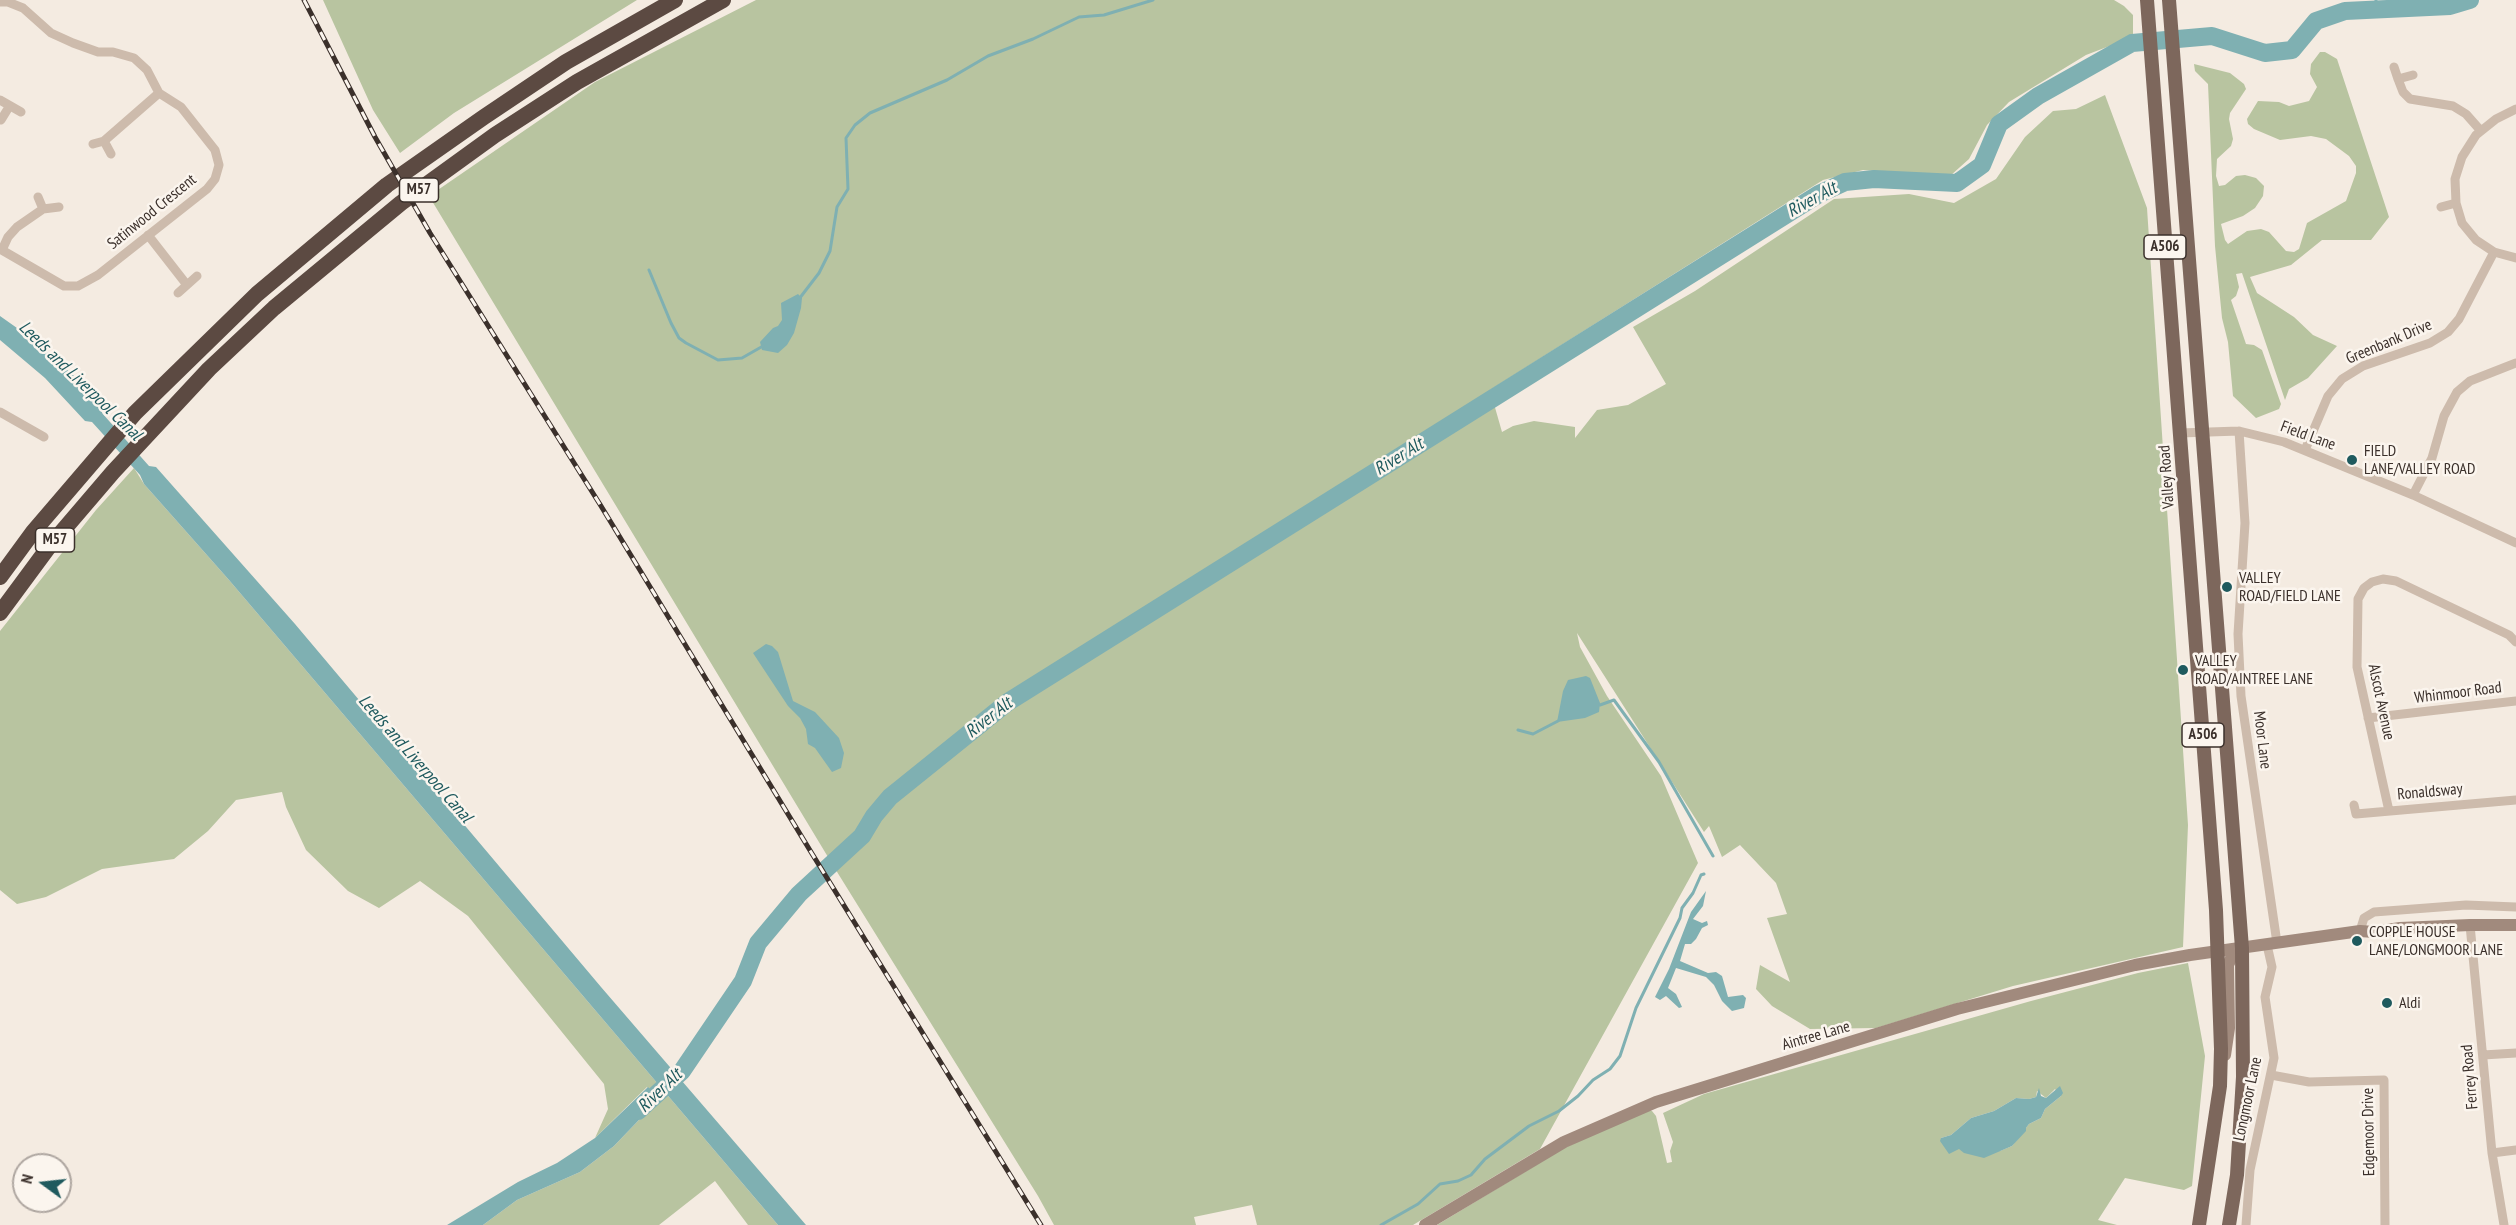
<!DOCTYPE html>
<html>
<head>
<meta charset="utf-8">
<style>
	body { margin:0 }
	#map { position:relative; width:2516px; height:1225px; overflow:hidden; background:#f4ebe1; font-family:"PT Sans Narrow",sans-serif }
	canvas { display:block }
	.north { position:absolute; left:12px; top:1153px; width:60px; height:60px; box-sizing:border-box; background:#fbf5ee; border:2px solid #aea6a0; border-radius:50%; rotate:285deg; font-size:16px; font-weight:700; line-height:24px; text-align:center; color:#3b302b }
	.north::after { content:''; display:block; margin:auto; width:21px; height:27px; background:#1f5a5e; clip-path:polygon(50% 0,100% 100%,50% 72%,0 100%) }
</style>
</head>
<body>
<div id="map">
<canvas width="2516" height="1225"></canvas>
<div class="north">N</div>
</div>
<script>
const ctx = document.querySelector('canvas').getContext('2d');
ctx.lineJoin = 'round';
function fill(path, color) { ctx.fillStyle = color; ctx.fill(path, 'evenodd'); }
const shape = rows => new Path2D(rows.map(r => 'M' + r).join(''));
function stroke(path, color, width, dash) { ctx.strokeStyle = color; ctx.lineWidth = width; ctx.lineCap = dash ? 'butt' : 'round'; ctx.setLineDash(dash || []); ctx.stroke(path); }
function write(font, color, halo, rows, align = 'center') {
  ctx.font = font + ' "PT Sans Narrow",sans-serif'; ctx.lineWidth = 5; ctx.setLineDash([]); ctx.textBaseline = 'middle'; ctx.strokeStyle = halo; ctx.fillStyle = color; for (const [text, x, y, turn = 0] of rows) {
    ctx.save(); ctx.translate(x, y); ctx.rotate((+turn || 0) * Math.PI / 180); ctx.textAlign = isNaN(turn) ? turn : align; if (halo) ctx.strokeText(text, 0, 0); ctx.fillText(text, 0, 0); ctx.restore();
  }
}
const green = shape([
	[323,0,637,0,454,113,400,153,373,110],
	[756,0,2114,0,2124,6,2133,15,2133,37,2086,55,2009,102,1987,125,1969,159,1950,176,1863,170,1823,180,1490,390,1502,432,1513,426,1534,421,1575,427,1575,438,1597,410,1628,405,1666,384,1633,327,1695,291,1834,199,1909,194,1954,203,1996,179,2025,137,2053,111,2076,109,2105,95,2147,208,2188,825,2183,947,2013,986,1876,1028,1810,1029,1772,1006,1756,989,1760,965,1790,982,1767,918,1787,914,1776,883,1740,845,1722,857,1709,826,1704,832,1577,633,1580,647,1607,696,1661,776,1698,863,1540,1149,1413,1225,1257,1225,1252,1205,1194,1217,1196,1225,1054,1225,1038,1196,834,867,429,196,595,82],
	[2320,52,2325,52,2337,59,2389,217,2371,240,2322,240,2291,265,2250,277,2257,293,2294,317,2313,335,2337,346,2308,378,2289,389,2285,400,2242,273,2236,274,2239,287,2236,296,2231,300,2246,344,2254,345,2262,350,2281,404,2279,409,2256,418,2233,396,2228,342,2222,318,2215,246,2208,84,2195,71,2194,64,2230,73,2244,84,2246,89,2230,113,2229,119,2233,139,2231,146,2217,159,2216,176,2219,186,2225,185,2236,176,2245,175,2256,178,2264,186,2263,196,2255,208,2243,216,2221,224,2225,240,2228,244,2247,231,2261,229,2269,232,2286,251,2294,252,2299,249,2307,223,2346,201,2356,173,2356,166,2349,156,2326,139,2311,136,2280,140,2254,129,2248,124,2247,119,2258,101,2279,102,2289,106,2309,101,2317,87,2310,74,2311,64],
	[134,468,144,484,229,580,778,1225,748,1225,715,1181,659,1225,483,1225,517,1200,580,1172,614,1146,659,1099,647,1087,595,1138,608,1109,604,1084,468,916,420,881,379,908,348,891,306,850,286,807,282,792,236,800,208,831,174,859,102,869,46,897,17,904,0,890,0,631,96,510],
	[2188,963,2205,1056,2192,1186,2184,1190,2125,1178,2098,1220,2117,1225,1437,1225,1564,1148,1648,1110,1652,1111,1656,1116,1667,1163,1672,1162,1670,1151,1673,1142,1663,1113,1704,1094,2031,1001,2138,973],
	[2055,1089,2061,1096,2045,1109,2041,1118,2029,1124,2012,1146,2000,1151,1959,1149,1941,1138,1951,1135,1971,1118,1994,1111,2016,1098,2029,1099,2036,1097,2037,1091,2046,1098]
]);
const water = shape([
	[798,294,802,298,801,308,794,333,787,345,778,353,762,350,760,342,773,328,778,326,782,320,781,303],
	[0,316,34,340,73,375,102,406,102,413,149,466,156,467,295,624,601,987,806,1225,778,1225,229,580,144,484,140,475,92,422,85,421,45,378,0,340],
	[766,644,772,646,778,652,793,701,815,712,839,738,844,753,841,768,832,772,815,748,808,744,806,729,800,718,788,706,753,653],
	[1586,676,1590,678,1600,703,1599,712,1585,718,1557,722,1563,691,1568,680],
	[1706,891,1703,906,1693,919,1702,923,1707,921,1708,925,1702,928,1696,939,1691,944,1685,944,1680,961,1708,973,1716,972,1722,976,1728,997,1743,995,1746,998,1744,1008,1732,1011,1722,1001,1714,985,1706,977,1676,968,1668,988,1676,994,1682,1007,1679,1008,1666,996,1660,1000,1655,997,1669,969,1691,912],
	[2060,1086,2063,1093,2061,1096,2045,1109,2041,1118,2029,1124,2026,1128,2026,1131,2012,1146,1984,1158,1964,1153,1959,1149,1949,1154,1940,1141,1941,1138,1951,1135,1971,1118,1994,1111,2016,1098,2029,1099,2036,1097,2039,1088,2041,1096,2046,1098],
	[648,1087,659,1099,614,1146,580,1172,517,1200,483,1225,447,1225,518,1182,557,1163,595,1138]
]);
const stream = shape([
	[2376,9,2376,0],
	[649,270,671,323,679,338,686,343,718,360,742,358,763,346],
	[799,299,819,273,830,251,837,207,848,189,846,138,855,125,870,113,947,80,988,56,1033,39,1079,17,1104,15,1153,0],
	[1600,705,1614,700,1659,762,1713,856],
	[1518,730,1533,734,1558,721],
	[1381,1225,1418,1204,1440,1184,1458,1181,1471,1175,1485,1159,1529,1126,1559,1111,1578,1096,1593,1080,1610,1069,1620,1056,1636,1008,1680,918,1682,908,1693,893,1701,875,1704,874]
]);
const river = shape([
	[638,1111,682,1071,743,981,758,943,799,894,862,836,874,816,890,797,1008,702,1819,194,1845,182,1874,179,1957,183,1982,165,1999,124,2038,96,2132,43,2212,36,2265,53,2292,50,2316,21,2345,11,2450,6,2470,0]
]);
const street = shape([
	[0,2,8,2,23,8,51,33,73,43,98,52,113,52,134,58,147,70,159,93,181,107,215,150,219,165,215,179,207,189,98,275,78,286,64,286,0,249],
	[2394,67,2398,79,2413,75],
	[2398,79,2403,92,2410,99,2453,106,2466,114,2481,131],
	[0,100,21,112],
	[1,120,9,107],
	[104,141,111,154],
	[93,144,104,141,159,93],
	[38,197,43,209],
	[2441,207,2456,203],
	[148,235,187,285],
	[2,250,8,237,17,227,43,209,59,207],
	[2494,252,2476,240,2462,223,2456,203,2455,179,2462,157,2476,135,2496,119,2516,109],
	[178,293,197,276],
	[0,412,44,437],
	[2239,431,2245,523,2238,634,2241,696,2277,943],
	[2180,433,2239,431,2284,442,2413,495,2516,543],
	[2305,450,2328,396,2342,379,2363,366,2430,343,2448,332,2459,319,2494,252,2516,258],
	[2413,495,2432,458,2444,416,2457,392,2470,381,2516,363],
	[2368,718,2516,701],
	[2354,805,2356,814,2516,800],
	[2389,811,2357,667,2358,599,2364,588,2372,582,2383,579,2396,581,2509,635,2516,642],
	[2470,925,2492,1153,2504,1225],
	[2360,931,2364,918,2374,912,2466,905,2516,907],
	[2483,1055,2516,1053],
	[2271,1075,2309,1082,2384,1080,2385,1225],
	[2492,1153,2516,1150],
	[2246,1225,2250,1170,2274,1058,2265,997,2272,967,2267,945]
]);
const secondary = shape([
	[2225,1055,2229,1028,2228,965,2233,954,2241,949],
	[1425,1225,1564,1142,1656,1102,1957,1009,2135,965,2190,955,2360,931,2374,932,2400,928,2470,925,2516,925]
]);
const primary = shape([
	[2147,0,2216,910,2221,1049,2220,1086,2199,1225],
	[2169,0,2242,948,2243,1077,2237,1175,2229,1225]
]);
const highway = shape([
	[0,577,33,532,135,413,257,294,387,185,484,117,566,62,675,0],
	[0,613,48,548,113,472,209,369,274,308,401,203,495,135,577,82,723,0]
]);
const rail = shape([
	[304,0,375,137,430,233,601,506,811,852,1041,1225]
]);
const markers = [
	[2352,460,6,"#1f5a5e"],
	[2227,587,6,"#1f5a5e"],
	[2183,670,6,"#1f5a5e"],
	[2357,941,6,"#1f5a5e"],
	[2387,1003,6,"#1f5a5e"]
];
const shields = [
	[419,190,39],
	[2165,247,42],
	[55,540,39],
	[2203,735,42]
];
const shieldNames = [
	["M57",419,190],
	["A506",2165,247],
	["M57",55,540],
	["A506",2203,735]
];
const streetNames = [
	["Satinwood Crescent",152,212,-39],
	["Greenbank Drive",2389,342,-23],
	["Field Lane",2308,436,20],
	["Valley Road",2167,477,-94],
	["Whinmoor Road",2458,693,-7],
	["Alscot Avenue",2381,702,78],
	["Moor Lane",2262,740,83],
	["Ronaldsway",2430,792,-5],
	["Aintree Lane",1816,1036,-16],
	["Ferrey Road",2470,1077,-95],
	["Longmoor Lane",2248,1099,-78],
	["Edgemoor Drive",2369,1132,-91]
];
const poiNames = [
	["FIELD",2364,451],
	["LANE/VALLEY ROAD",2364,469],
	["VALLEY",2239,578],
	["ROAD/FIELD LANE",2239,596],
	["VALLEY",2195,661],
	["ROAD/AINTREE LANE",2195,679],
	["COPPLE HOUSE",2369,932],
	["LANE/LONGMOOR LANE",2369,950],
	["Aldi",2399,1003]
];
const waterNames = [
	["River Alt",1812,200,-29],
	["Leeds and Liverpool Canal",80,381,44],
	["River Alt",1399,457,-32],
	["River Alt",989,718,-38],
	["Leeds and Liverpool Canal",415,759,49],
	["River Alt",660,1091,-44]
];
fill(green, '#b8c4a0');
fill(water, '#7fb0b2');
stroke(stream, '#7fb0b2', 3);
stroke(river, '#7fb0b2', 18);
stroke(street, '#cdbbac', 9);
stroke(secondary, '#a18a7d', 12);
stroke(primary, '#7d675c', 14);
stroke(highway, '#5c4a42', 16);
stroke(rail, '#3b302b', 5);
stroke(rail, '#fbf5ee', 3, [9]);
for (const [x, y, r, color] of markers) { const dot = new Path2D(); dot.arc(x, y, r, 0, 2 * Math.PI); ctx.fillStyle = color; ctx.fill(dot); stroke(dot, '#fbf5ee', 2); }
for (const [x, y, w] of shields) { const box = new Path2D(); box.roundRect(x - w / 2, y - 12, w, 24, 4.5); ctx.fillStyle = '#fbf5ee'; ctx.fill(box); stroke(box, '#3b302b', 1.5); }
write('bold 15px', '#3b302b', null, shieldNames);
write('16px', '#3b302b', '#fbf5ee', streetNames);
write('16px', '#3b302b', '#fbf5ee', poiNames, 'left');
write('italic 18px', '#1f5a5e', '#fbf5ee', waterNames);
</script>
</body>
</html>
